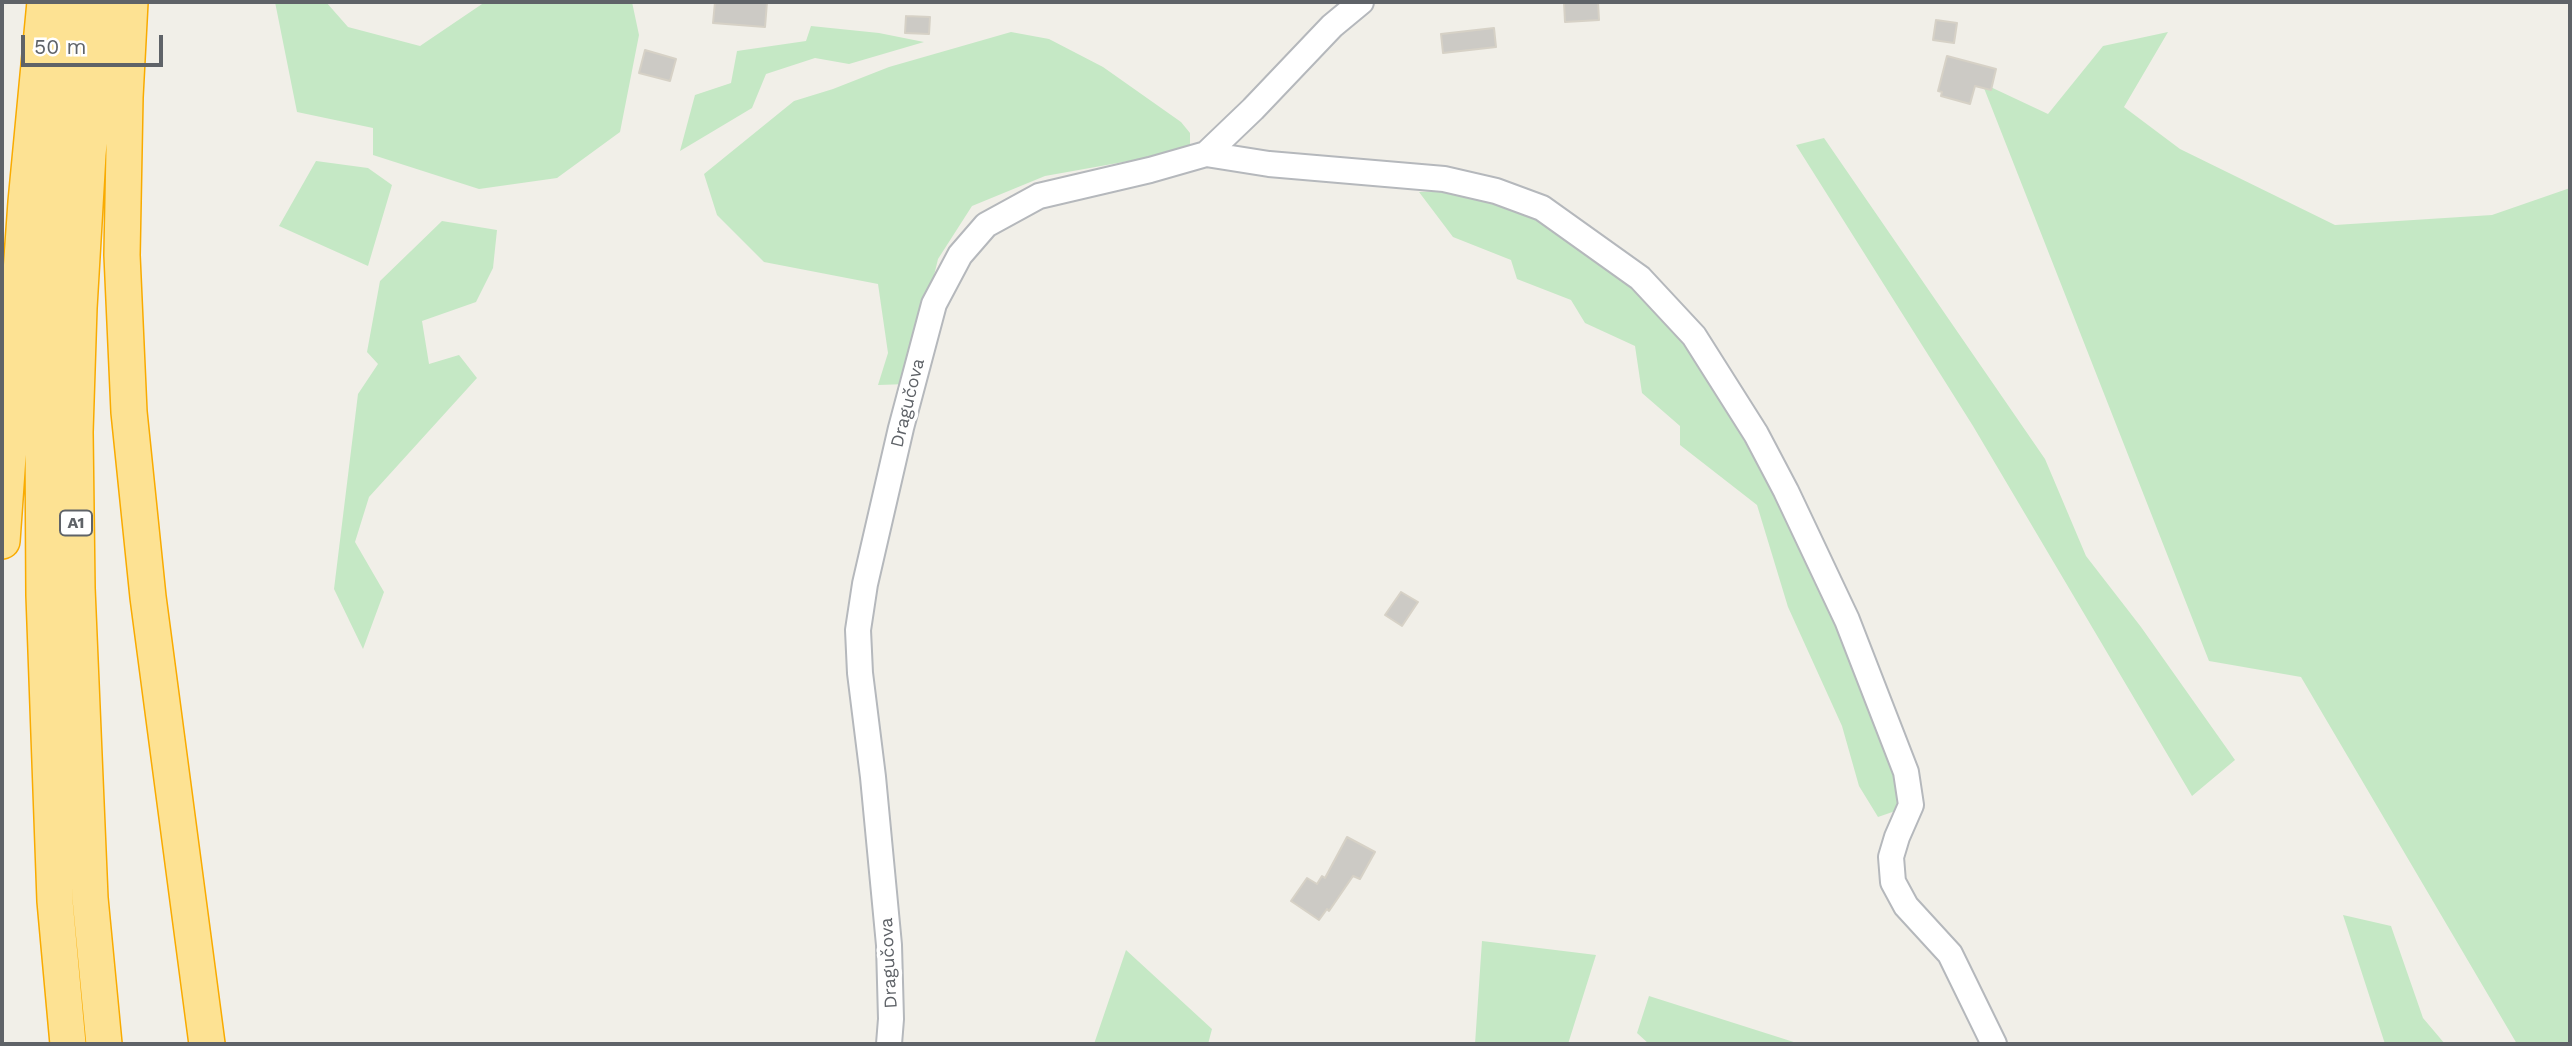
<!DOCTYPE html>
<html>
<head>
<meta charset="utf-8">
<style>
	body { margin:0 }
	#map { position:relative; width:2572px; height:1046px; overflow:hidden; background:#f1efe8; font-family:"Work Sans",sans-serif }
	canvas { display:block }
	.frame { position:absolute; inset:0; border:4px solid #5f6368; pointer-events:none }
	.scale { position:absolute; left:21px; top:35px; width:142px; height:32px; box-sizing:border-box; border:4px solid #5f6368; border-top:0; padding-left:9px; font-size:21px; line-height:24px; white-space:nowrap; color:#5f6368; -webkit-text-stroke:5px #fff; paint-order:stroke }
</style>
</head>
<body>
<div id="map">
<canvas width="2572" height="1046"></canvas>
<div class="frame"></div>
<div class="scale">50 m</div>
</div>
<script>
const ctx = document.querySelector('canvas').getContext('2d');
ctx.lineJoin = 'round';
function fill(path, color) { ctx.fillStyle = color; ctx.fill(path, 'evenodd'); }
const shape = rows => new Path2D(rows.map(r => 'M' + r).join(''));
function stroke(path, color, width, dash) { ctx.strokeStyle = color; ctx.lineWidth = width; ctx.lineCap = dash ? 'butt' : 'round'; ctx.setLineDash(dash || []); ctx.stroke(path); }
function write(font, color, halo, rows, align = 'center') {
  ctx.font = font + ' "Work Sans",sans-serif'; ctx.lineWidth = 7; ctx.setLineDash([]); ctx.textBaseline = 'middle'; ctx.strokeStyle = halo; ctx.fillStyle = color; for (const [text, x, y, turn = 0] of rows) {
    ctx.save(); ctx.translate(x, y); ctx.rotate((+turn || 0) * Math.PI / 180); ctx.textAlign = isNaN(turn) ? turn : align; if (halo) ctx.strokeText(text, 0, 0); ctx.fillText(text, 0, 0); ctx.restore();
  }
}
const green = shape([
	[275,2,326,2,348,27,420,46,485,2,632,2,639,35,620,132,557,178,479,189,373,155,373,128,297,112],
	[811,26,879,33,924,42,849,64,815,58,766,74,752,108,680,151,695,95,731,83,737,51,806,41],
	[1011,32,1049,39,1103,67,1181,122,1190,133,1190,144,1185,151,1045,176,972,206,938,259,908,384,878,385,888,353,878,284,764,262,717,215,704,174,794,101,833,89,889,67],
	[2168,32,2124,107,2180,149,2335,225,2492,215,2570,188,2570,1044,2517,1044,2301,677,2209,661,1982,83,2048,114,2103,46],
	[1824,138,2045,459,2086,556,2141,627,2235,760,2192,796,1973,426,1796,145],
	[316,161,368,168,392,185,368,266,279,226],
	[1473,190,1566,234,1636,290,1696,353,1812,564,1886,741,1901,809,1878,817,1859,786,1842,726,1788,607,1757,505,1680,445,1680,426,1642,393,1635,346,1585,323,1571,300,1517,279,1511,260,1453,237,1419,192],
	[442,221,497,230,493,268,476,302,422,321,429,364,459,355,477,378,369,497,355,542,384,592,363,649,334,589,358,394,378,364,367,352,380,281],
	[2343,915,2391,926,2423,1018,2445,1044,2385,1044],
	[1482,941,1596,955,1568,1044,1475,1044],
	[1126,950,1212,1029,1208,1044,1094,1044],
	[1649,996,1800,1044,1649,1044,1637,1033]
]);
const building = shape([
	[715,2,767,2,765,27,713,23,715,2],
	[1564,2,1598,2,1599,20,1565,22,1564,2],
	[906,16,930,17,929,34,905,33,906,16],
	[1936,20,1957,23,1954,43,1933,40,1936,20],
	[1494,28,1496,47,1443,53,1441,34,1494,28],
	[645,50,676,59,670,81,639,73,645,50],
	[1947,56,1996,69,1991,90,1975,86,1970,104,1941,96,1942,92,1938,91,1947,56],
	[1401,592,1418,602,1402,626,1385,615,1401,592],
	[1347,837,1375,852,1360,879,1353,876,1329,911,1327,909,1319,920,1291,901,1307,878,1317,884,1322,876,1325,878,1347,837]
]);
const minor = shape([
	[1206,154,1269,164,1444,179,1496,191,1542,208,1640,278,1694,336,1756,434,1786,491,1847,620,1906,772,1911,805,1897,837,1891,857,1893,882,1906,906,1950,954,1994,1044],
	[889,1044,891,1019,889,945,873,777,860,673,858,630,865,584,901,428,934,304,960,255,986,225,1039,196,1150,170,1206,154,1253,109,1332,26,1361,2]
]);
const highway = shape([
	[103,2,88,154,79,308,75,432,77,588,90,898,104,1044],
	[130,2,125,97,122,255,129,412,148,597,207,1044],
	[2,541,26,202,45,2],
	[68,1044,55,901,44,595,43,433,55,160,71,2]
]);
const shields = [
	[76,523,32]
];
const shieldNames = [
	["A1",76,523]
];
const streetNames = [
	["Dragučova",908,403,-76],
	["Dragučova",889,963,-93]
];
fill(green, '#c5e8c5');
fill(building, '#cccac5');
stroke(building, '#d6d1c6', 2);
stroke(minor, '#b5b8bc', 28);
stroke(highway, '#f9ab00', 38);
stroke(minor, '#fff', 24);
stroke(highway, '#fde293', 35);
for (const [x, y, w] of shields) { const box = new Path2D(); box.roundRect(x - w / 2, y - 12.5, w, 25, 5); ctx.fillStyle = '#fff'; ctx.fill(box); stroke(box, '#5f6368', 2); }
write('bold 16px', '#5f6368', null, shieldNames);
write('18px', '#5f6368', '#fff', streetNames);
</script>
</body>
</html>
